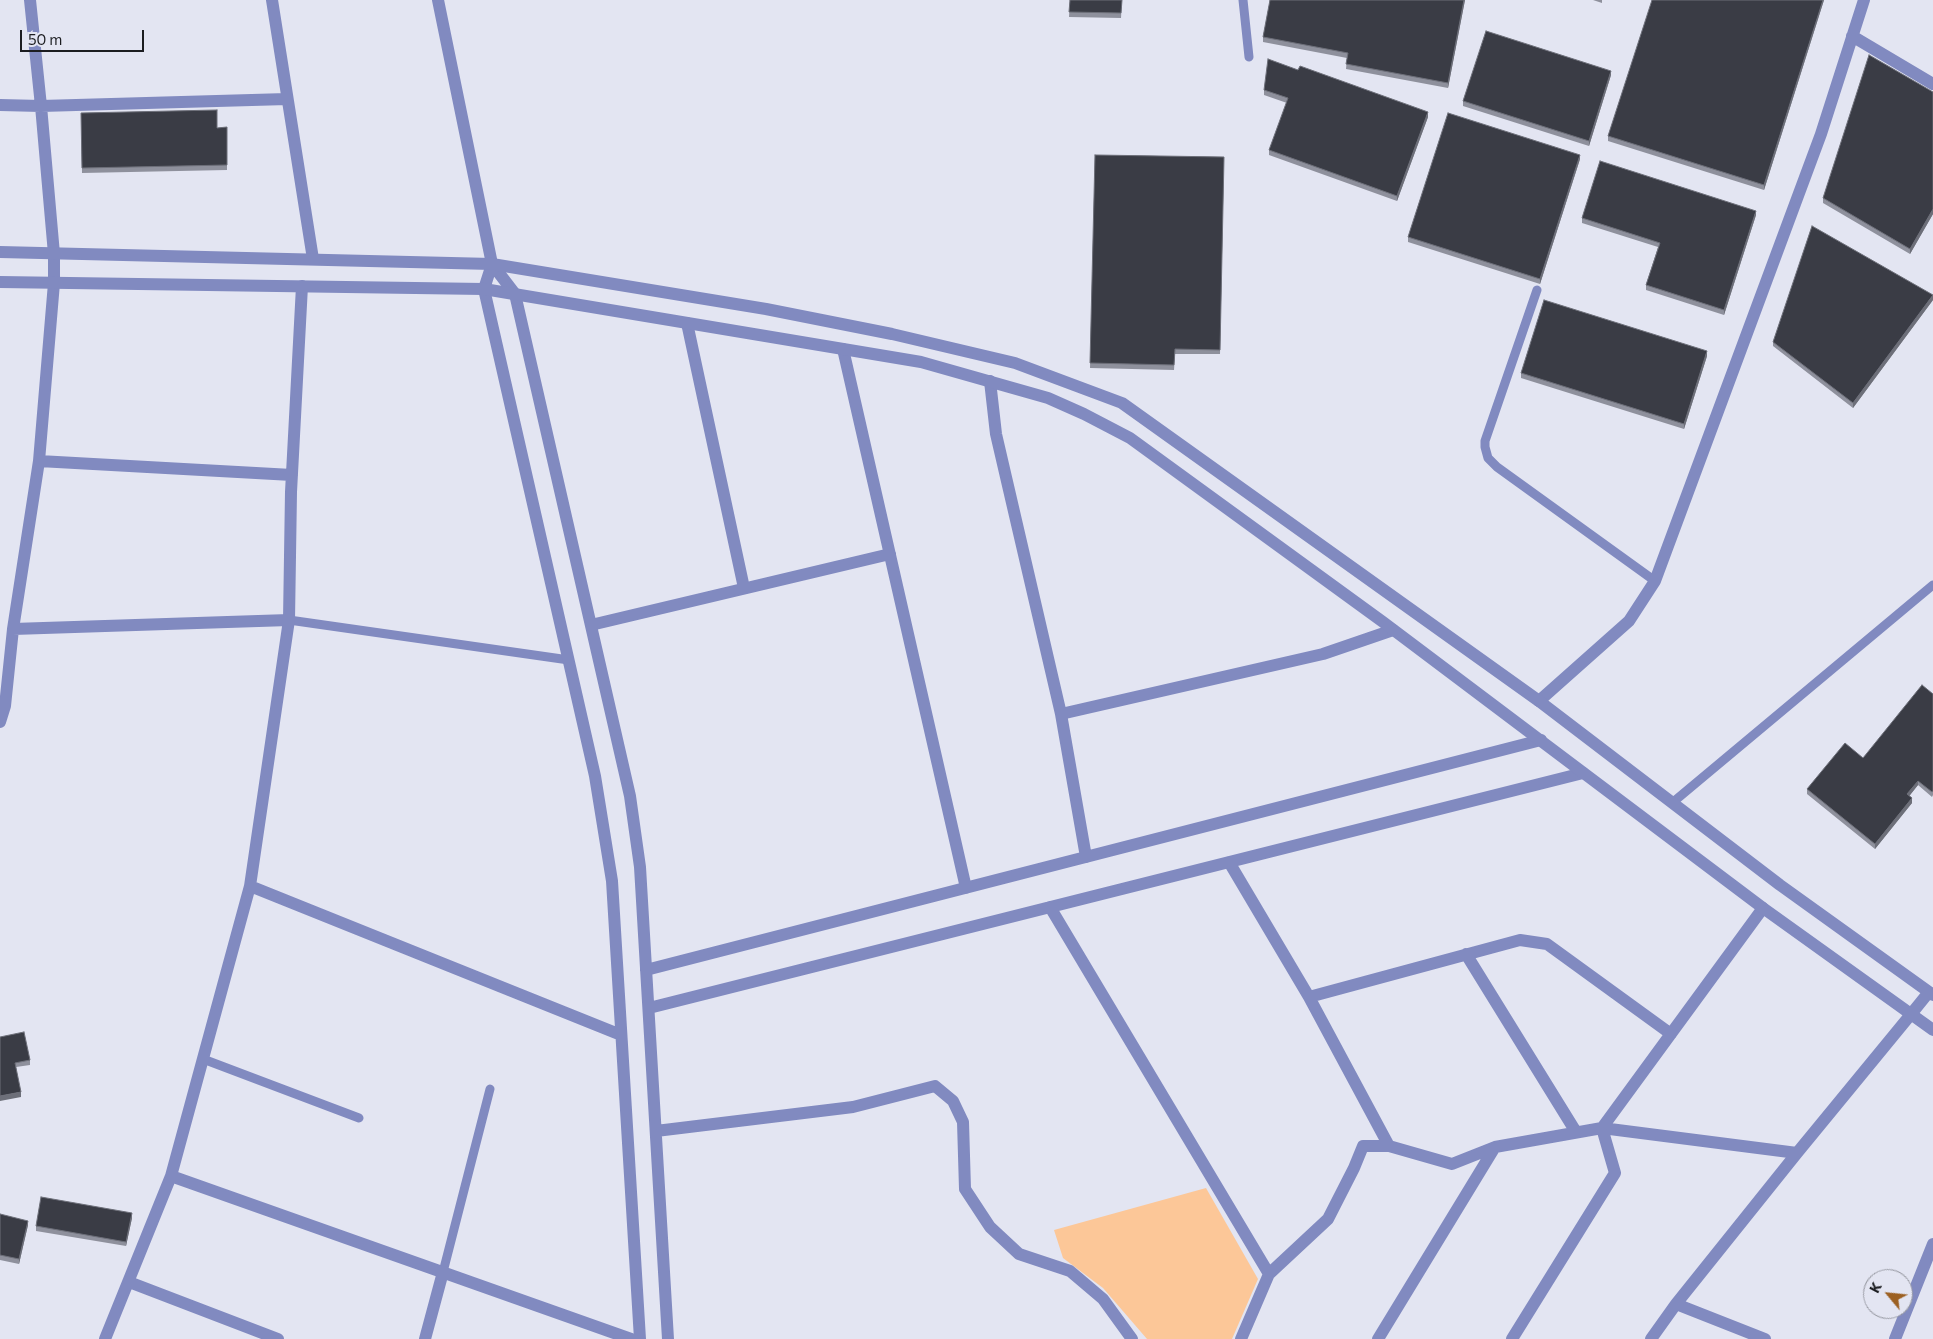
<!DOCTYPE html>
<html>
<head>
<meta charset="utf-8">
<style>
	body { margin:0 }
	#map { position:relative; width:1933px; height:1339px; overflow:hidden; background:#e3e5f2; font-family:Commissioner,sans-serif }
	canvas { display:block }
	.north { position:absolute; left:1863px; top:1269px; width:50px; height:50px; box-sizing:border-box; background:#e3e5f2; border:1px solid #93959e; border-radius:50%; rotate:298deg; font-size:14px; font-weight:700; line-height:20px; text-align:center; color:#1c1d21 }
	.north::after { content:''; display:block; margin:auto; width:18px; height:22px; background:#9c6022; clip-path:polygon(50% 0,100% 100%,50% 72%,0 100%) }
	.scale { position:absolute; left:20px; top:30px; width:124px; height:22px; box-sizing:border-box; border:2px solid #1c1d21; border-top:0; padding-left:6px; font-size:15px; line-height:18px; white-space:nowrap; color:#1c1d21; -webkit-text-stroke:4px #e3e5f2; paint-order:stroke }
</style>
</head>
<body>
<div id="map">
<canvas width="1933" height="1339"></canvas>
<div class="north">K</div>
<div class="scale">50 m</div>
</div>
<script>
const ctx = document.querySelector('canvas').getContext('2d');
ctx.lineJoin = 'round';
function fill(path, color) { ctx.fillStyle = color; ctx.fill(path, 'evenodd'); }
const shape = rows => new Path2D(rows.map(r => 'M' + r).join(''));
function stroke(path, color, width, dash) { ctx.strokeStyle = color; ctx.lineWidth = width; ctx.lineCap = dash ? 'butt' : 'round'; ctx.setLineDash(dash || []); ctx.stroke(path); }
const green = shape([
	[1206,1188,1258,1279,1232,1339,1147,1339,1103,1288,1063,1258,1054,1230]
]);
const service = shape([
	[1243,0,1249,57],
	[1537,290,1485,441,1485,447,1488,458,1497,467,1655,581],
	[289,620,569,660],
	[1672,803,1933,585],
	[203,1059,359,1118],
	[443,1272,490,1089]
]);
const minor = shape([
	[272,0,313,259],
	[438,0,492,264,515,294,630,796,640,867,668,1339],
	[1852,36,1933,84],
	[0,105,41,106,287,99],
	[492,264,484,289,595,776,612,881,640,1339],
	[687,323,744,588],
	[843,349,966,888],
	[990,381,996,434,1061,714,1086,857],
	[39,461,292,475],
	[591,625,890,554],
	[13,629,289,620],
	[1539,701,1629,621,1655,581,1821,134,1864,0],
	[1061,714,1323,654,1393,630],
	[0,722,5,706,13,629,39,461,54,283,54,254,41,106,30,0],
	[1229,862,1309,997,1389,1146],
	[250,886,621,1035],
	[1050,907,1269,1274],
	[1763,908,1602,1128,1797,1153],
	[1466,954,1576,1132],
	[646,970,1541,740],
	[1309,997,1520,940,1547,944,1671,1034],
	[649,1008,1583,773],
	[656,1131,853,1107,935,1086,953,1101,963,1122,965,1189,990,1227,1019,1254,1070,1271,1103,1299,1132,1339],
	[171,1176,631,1339],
	[129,1282,278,1339],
	[1676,1304,1765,1339],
	[105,1339,171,1176,250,886,289,620,291,492,302,286],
	[425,1339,443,1272],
	[1241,1339,1269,1274,1328,1219,1354,1168,1363,1146,1389,1146,1452,1164,1495,1147],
	[1378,1339,1495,1147,1602,1128,1615,1173,1512,1339],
	[1651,1339,1676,1304,1797,1153,1912,1013],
	[1895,1339,1933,1244]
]);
const tertiary = shape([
	[0,252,492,264,766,309,892,334,1015,363,1122,403,1539,701,1780,885,1933,995],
	[0,282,484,289,921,362,1048,398,1084,414,1130,438,1383,622,1763,908,1933,1030],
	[1912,1013,1929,992]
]);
const wall = shape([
	[1070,0,1122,0,1121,18,1069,17],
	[1270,0,1465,0,1448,88,1346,69,1347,58,1263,42,1263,37],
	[1593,0,1602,0,1602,3],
	[1824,0,1764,190,1608,141,1608,136],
	[1298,70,1428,117,1397,201,1269,155,1269,150,1287,103,1264,95,1264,90],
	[1611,75,1589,146,1463,106,1463,101],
	[1933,92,1933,214,1910,254,1823,203,1823,198],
	[81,113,217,128,227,127,227,170,82,173],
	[1095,155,1224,157,1220,354,1175,354,1174,370,1090,368],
	[1580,159,1540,284,1408,242,1408,237],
	[1756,215,1724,315,1646,290,1646,285,1658,247,1582,223,1582,218],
	[1933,300,1853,408,1773,346,1773,342],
	[1707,356,1684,429,1521,378,1521,373],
	[1933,694,1933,795,1932,797,1918,785,1909,796,1912,803,1875,849,1807,794,1807,789,1863,758],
	[0,1037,30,1060,30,1065,16,1067,21,1097],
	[0,1214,28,1225,19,1264,0,1260],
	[132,1218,126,1246,36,1231,36,1226]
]);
const shadedWall = shape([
	[1464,0,1465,0,1448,88,1448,83],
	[1823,0,1824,0,1764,190,1764,185],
	[1611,71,1611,75,1589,146,1589,141],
	[1428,112,1428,117,1397,201,1397,196],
	[1580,155,1580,159,1540,284,1540,279],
	[1933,209,1933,214,1910,254,1910,249],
	[1756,211,1756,215,1724,315,1724,310],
	[1933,295,1933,300,1853,408,1853,403],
	[1707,351,1707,356,1684,429,1684,424],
	[1918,781,1918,785,1907,799,1907,794],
	[1912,798,1912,803,1875,849,1875,844],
	[21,1092,21,1097,0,1101,0,1096],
	[132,1213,132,1218,126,1246,126,1242],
	[28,1221,28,1225,19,1264,19,1259]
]);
const building = shape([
	[1070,0,1122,0,1121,13,1069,12,1070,0],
	[1270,0,1464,0,1448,83,1346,64,1348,53,1263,37,1270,0],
	[1652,0,1823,0,1764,185,1608,136,1652,0],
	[1486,31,1611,71,1589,141,1463,101,1486,31],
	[1869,55,1933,92,1933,209,1910,249,1823,198,1869,55],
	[1268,59,1298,70,1300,66,1428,112,1397,196,1269,150,1288,98,1264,90,1268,59],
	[217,110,217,128,227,127,227,165,82,168,81,113,217,110],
	[1448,113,1580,155,1540,279,1408,237,1448,113],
	[1095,155,1224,157,1220,350,1175,349,1174,365,1090,363,1095,155],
	[1600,161,1756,211,1724,310,1646,285,1660,243,1582,218,1600,161],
	[1812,226,1933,295,1853,403,1773,342,1812,226],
	[1544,300,1707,351,1684,424,1521,373,1544,300],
	[1922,685,1933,694,1933,791,1932,792,1918,781,1907,794,1912,798,1875,844,1807,789,1845,743,1863,758,1922,685],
	[24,1032,30,1060,15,1063,21,1092,0,1096,0,1037,24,1032],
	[41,1197,132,1213,126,1242,36,1226,41,1197],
	[0,1214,28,1221,19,1259,0,1255,0,1214]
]);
fill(green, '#fcc798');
stroke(service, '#818ac0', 9);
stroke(minor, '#818ac0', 12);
stroke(tertiary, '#818ac0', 12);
fill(wall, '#8e909c');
fill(shadedWall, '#6d6f79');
fill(building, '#3a3c45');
stroke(building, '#6d6f79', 1);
</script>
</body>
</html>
